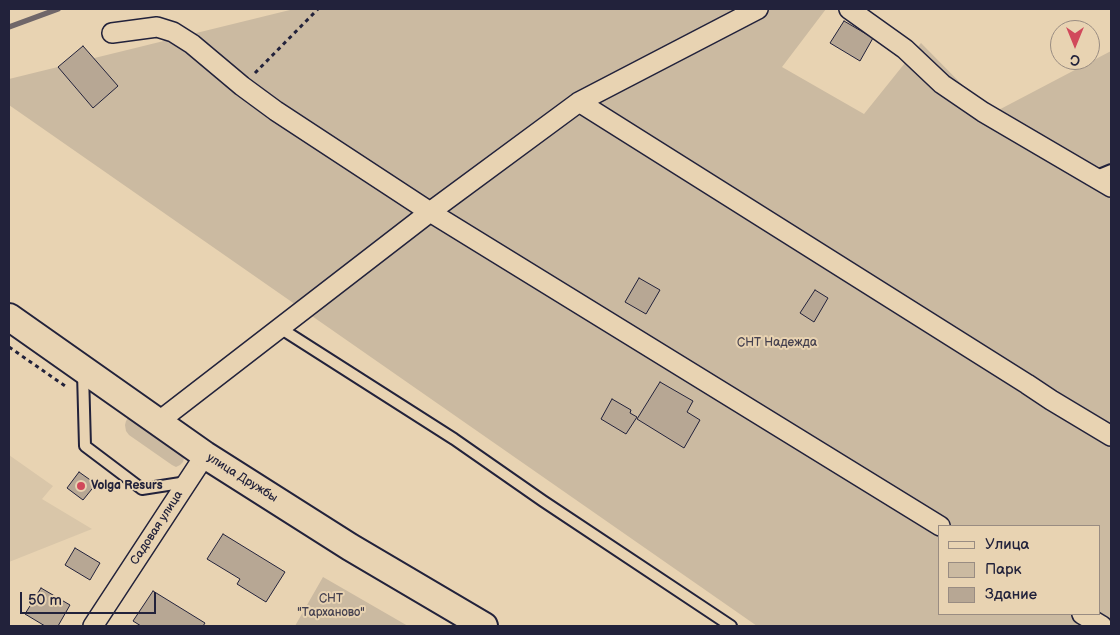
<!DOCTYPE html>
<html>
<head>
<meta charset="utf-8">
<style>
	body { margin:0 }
	#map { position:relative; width:1120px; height:635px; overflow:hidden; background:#e8d3b2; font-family:"Balsamiq Sans",sans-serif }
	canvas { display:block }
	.frame { position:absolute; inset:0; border:10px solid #22223b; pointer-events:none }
	.legend { position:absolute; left:938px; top:525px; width:162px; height:90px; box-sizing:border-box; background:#e8d3b2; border:1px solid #998c82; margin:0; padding:6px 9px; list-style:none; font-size:15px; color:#22223b }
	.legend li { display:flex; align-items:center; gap:10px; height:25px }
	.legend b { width:25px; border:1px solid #998c82 }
	.north { position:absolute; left:1050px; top:20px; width:50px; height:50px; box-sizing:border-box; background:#e8d3b2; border:1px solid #998c82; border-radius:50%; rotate:180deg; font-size:14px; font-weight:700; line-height:20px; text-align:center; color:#22223b }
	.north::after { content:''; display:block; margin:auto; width:18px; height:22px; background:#d1495b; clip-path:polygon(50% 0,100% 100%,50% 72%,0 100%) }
	.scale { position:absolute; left:20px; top:592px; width:136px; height:22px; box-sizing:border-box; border:2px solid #22223b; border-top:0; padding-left:6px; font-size:15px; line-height:18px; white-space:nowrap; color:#22223b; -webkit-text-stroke:4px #e8d3b2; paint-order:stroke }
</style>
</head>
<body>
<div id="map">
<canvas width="1120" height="635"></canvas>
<div class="frame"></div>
<ul class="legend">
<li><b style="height:6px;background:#e8d3b2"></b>Улица</li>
<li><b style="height:14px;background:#cbbaa1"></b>Парк</li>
<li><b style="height:14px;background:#b7a794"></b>Здание</li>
</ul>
<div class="north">С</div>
<div class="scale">50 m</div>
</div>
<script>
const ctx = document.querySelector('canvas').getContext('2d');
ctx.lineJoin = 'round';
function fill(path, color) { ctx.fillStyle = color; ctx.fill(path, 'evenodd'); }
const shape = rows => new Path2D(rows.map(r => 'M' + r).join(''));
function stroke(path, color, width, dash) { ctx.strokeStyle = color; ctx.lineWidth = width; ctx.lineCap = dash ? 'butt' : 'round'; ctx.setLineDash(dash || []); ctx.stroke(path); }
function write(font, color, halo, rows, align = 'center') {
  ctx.font = font + ' "Balsamiq Sans",sans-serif'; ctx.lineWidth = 4; ctx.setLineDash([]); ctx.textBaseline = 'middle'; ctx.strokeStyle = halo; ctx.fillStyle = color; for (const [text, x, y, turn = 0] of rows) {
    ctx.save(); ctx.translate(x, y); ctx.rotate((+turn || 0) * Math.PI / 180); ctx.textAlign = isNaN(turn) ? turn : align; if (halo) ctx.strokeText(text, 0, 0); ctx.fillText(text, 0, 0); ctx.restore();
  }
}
const built = shape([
	[9,455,53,486,42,499,92,529,9,562]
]);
const green = shape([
	[294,9,826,9,782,67,864,114,921,43,991,114,1111,51,1111,626,757,626,9,105,9,79],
	[939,526,1099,526,1099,614,939,614],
	[128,418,133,418,182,453,184,458,183,462,180,465,176,467,172,465,129,435,126,431,125,425,126,421],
	[323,577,408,626,295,626]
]);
const stream = shape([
	[9,27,58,9]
]);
const building = shape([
	[844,21,873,38,860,61,830,43,844,21],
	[83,46,118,86,93,108,58,67,83,46],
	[639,278,660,290,646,314,625,302,639,278],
	[815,290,828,298,814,322,800,313,815,290],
	[660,382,693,401,687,412,700,420,684,448,637,419,660,382],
	[612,399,631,410,630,413,637,417,626,434,601,419,612,399],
	[79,472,96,484,83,500,67,488,79,472],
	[223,534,285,572,266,602,237,584,240,579,207,559,223,534],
	[75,548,100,563,90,580,65,565,75,548],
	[41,588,70,605,58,626,45,626,25,614,41,588],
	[153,591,205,623,203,626,141,626,133,621,153,591]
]);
const path = shape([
	[255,73,318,9],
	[9,347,68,388]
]);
const service = shape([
	[1094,177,1111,170],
	[280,328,454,439,543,501,731,626],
	[83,373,85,446,142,489,187,482]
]);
const minor = shape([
	[849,9,905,49,942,84,983,112,1111,187],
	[112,33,157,27,173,32,192,44,242,86,276,111,430,212,940,526],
	[579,102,1027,384,1051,400,1111,436],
	[158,422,430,212,579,102,758,9],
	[1082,614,1102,626],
	[93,626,205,455]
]);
const secondary = shape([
	[9,317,205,455,350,547,484,626]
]);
const markers = [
	[81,486,5,"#d1495b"]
];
const parkNames = [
	["СНТ Надежда",777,343],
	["СНТ",331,599],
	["\"Тарханово\"",331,613]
];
const streetNames = [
	["улица Дружбы",242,478,32],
	["Садовая улица",157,528,-57]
];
const poiNames = [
	["Volga Resurs",91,486]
];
fill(built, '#d9c6a9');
fill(green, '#cbbaa1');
stroke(stream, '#6f6669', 5.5);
fill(building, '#b7a794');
stroke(building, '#22223b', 1);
stroke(service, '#22223b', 14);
stroke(minor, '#22223b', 22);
stroke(secondary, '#22223b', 30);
stroke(path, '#22223b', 3, [4, 4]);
stroke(service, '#e8d3b2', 10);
stroke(minor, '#e8d3b2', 19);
stroke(secondary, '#e8d3b2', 26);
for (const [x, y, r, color] of markers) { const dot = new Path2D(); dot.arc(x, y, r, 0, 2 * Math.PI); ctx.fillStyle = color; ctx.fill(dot); stroke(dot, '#e8d3b2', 2); }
write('12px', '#44404f', '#e8d3b2', parkNames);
write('12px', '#22223b', '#e8d3b2', streetNames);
write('bold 12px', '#22223b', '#e8d3b2', poiNames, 'left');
</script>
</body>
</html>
